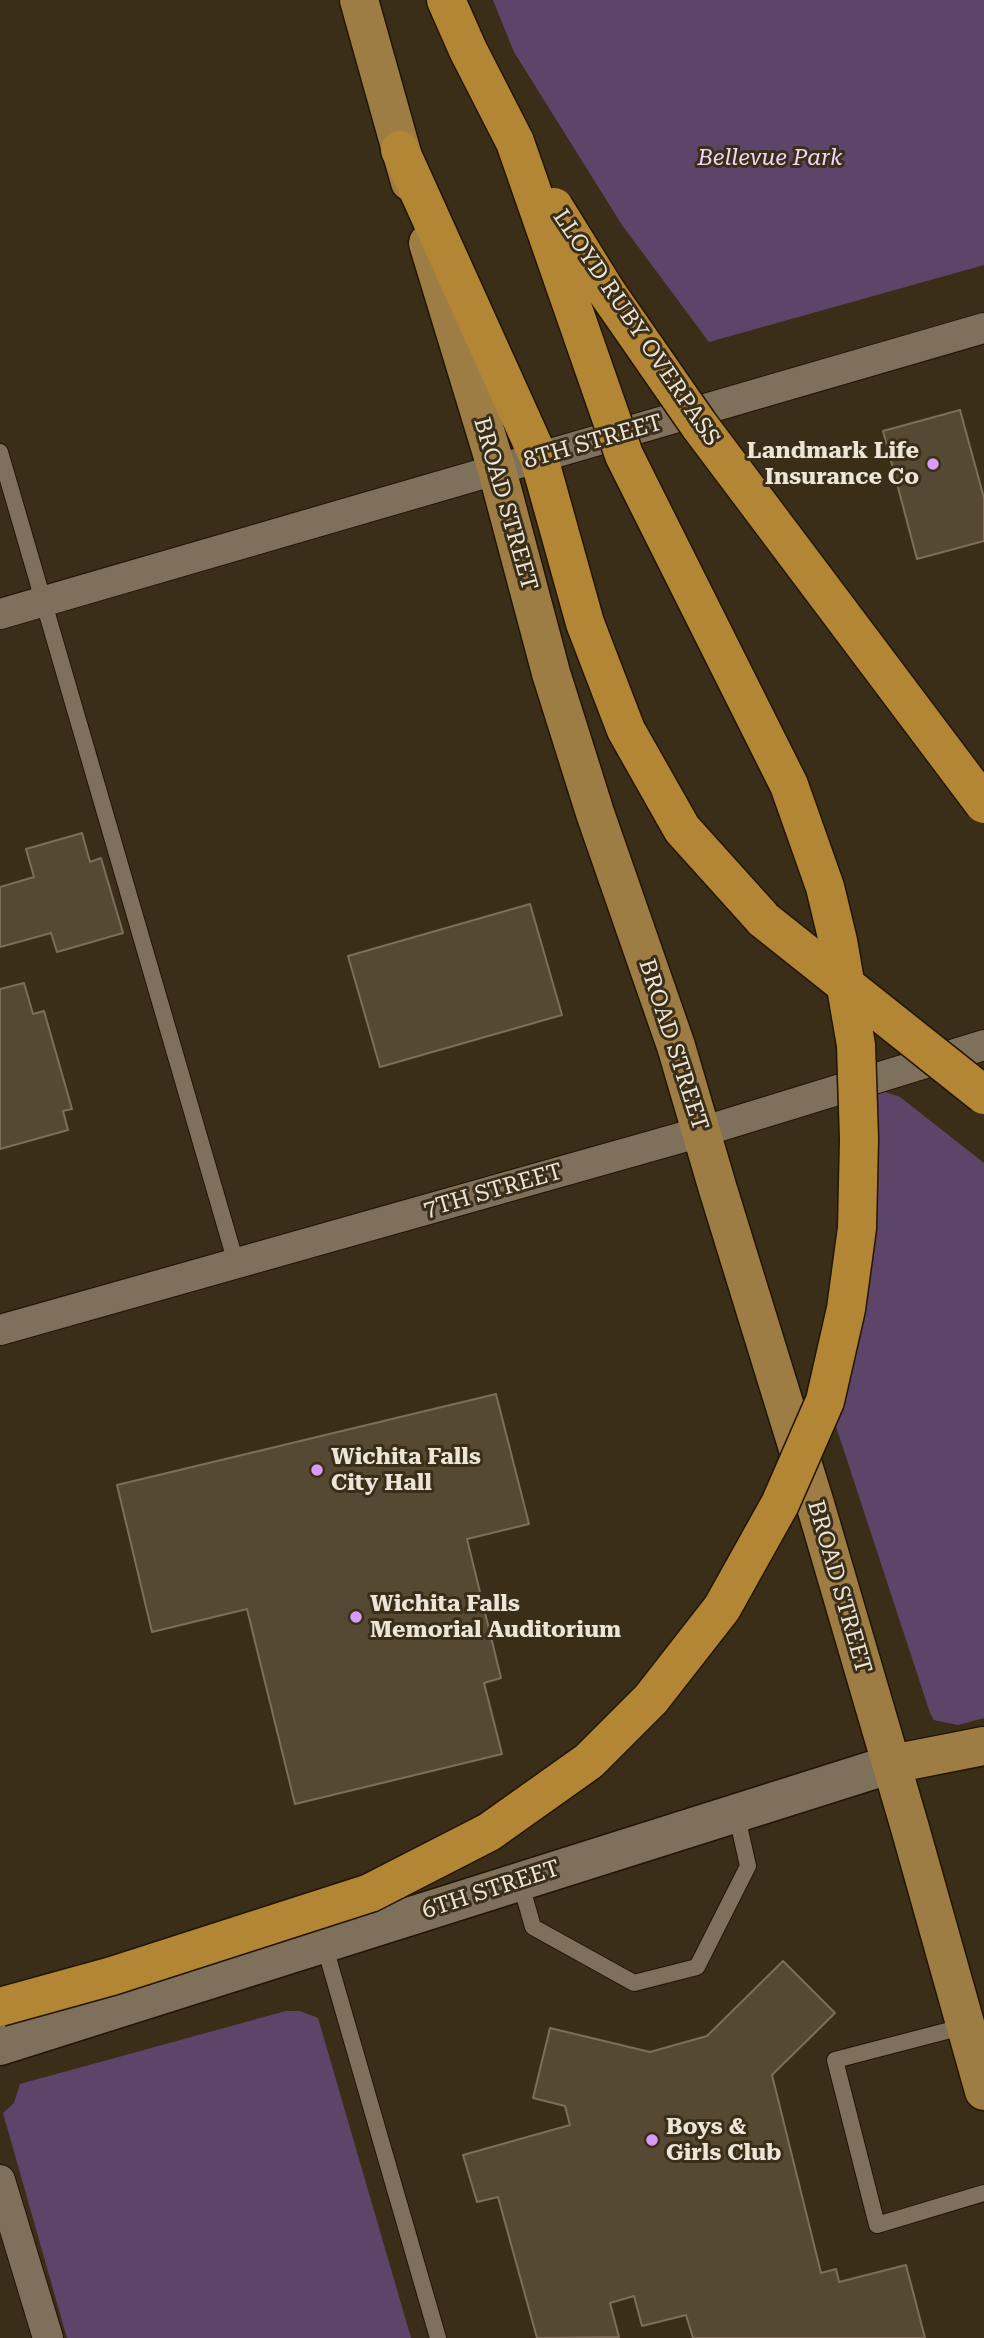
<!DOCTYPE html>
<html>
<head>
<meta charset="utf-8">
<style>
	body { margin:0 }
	canvas { display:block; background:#3a2e19 }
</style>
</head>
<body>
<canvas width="984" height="2338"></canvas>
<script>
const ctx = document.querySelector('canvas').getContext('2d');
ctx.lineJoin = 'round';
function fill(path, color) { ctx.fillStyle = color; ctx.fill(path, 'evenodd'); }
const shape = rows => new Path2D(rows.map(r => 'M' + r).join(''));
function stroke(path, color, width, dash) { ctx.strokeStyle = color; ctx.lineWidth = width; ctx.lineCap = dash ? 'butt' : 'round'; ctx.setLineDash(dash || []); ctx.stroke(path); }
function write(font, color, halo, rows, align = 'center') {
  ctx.font = font + ' "Roboto Serif",serif'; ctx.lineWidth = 6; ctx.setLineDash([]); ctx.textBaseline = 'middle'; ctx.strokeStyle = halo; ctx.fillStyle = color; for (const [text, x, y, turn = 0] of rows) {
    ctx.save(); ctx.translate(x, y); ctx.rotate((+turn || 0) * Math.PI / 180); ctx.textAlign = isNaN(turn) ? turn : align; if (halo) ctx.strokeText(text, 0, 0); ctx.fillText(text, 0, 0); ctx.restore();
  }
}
const green = shape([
	[493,0,984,0,984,265,709,342,622,225,514,52],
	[880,1090,900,1097,984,1163,984,1718,958,1725,934,1720,930,1713,831,1411,867,1092],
	[286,2011,300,2011,318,2018,411,2338,67,2338,3,2113,14,2103,20,2084]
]);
const building = shape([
	[960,410,984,498,984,541,917,559,883,431,960,410],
	[82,833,90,862,101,858,123,933,57,952,51,933,0,947,0,887,34,877,26,849,82,833],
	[530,904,562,1015,380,1067,348,956,530,904],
	[24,983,33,1014,44,1011,72,1109,63,1111,68,1130,0,1149,0,989,24,983],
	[496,1394,529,1524,467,1539,501,1678,484,1683,502,1754,295,1804,247,1609,152,1632,117,1485,496,1394],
	[783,1961,835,2013,772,2075,821,2273,836,2269,839,2282,906,2265,925,2338,693,2338,686,2315,642,2326,634,2296,610,2303,619,2337,537,2338,498,2197,477,2202,463,2155,570,2125,565,2106,533,2098,550,2028,650,2052,707,2036,783,1961]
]);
const service = shape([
	[0,452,236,1263],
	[520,1881,533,1927,634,1983,697,1967,748,1866,736,1812],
	[324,1944,438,2338],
	[966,2026,835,2060,877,2225,984,2193]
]);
const minor = shape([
	[0,614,984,328],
	[0,1330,701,1132,984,1045],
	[0,2180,48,2338]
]);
const secondary = shape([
	[0,2046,892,1764]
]);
const primary = shape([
	[359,0,410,182],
	[428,243,497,470,551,673,595,813,676,1046,717,1186,816,1507,910,1828,984,2091],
	[892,1764,984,1746]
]);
const motorway = shape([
	[446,0,468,50,515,142],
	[400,150,539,458,585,623,626,730,682,829,764,920]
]);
const motorwayBridge = shape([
	[554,207,606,291,699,425,984,804],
	[764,920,984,1095],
	[0,2007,112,1976,370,1893,489,1832,589,1761,651,1699,722,1608,780,1504,825,1401,846,1309,857,1228,859,1139,856,1045,838,941,825,887,789,785,624,455,515,142]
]);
const markers = [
	[933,464,7,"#d89bf8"],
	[317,1470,7,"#d89bf8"],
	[356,1617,7,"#d89bf8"],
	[652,2140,7,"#d89bf8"]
];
const parkNames = [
	["Bellevue Park",770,158]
];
const streetNames = [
	["LLOYD RUBY OVERPASS",636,328,56],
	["8TH STREET",593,442,-16],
	["BROAD STREET",505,504,74],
	["BROAD STREET",673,1045,72],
	["7TH STREET",493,1191,-16],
	["BROAD STREET",839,1587,74],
	["6TH STREET",491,1890,-18]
];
const poiNames = [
	["Landmark Life",919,451,"right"],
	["Insurance Co",919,477,"right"],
	["Wichita Falls",331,1457],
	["City Hall",331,1483],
	["Wichita Falls",370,1604],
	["Memorial Auditorium",370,1630],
	["Boys &",666,2127],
	["Girls Club",666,2153]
];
fill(green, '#5d456a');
fill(building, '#564934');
stroke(building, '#7c6e58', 2);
stroke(service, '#211503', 18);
stroke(minor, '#211503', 32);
stroke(secondary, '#211503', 41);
stroke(primary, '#211503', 41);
stroke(motorway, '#211503', 41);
stroke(service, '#7e705a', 16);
stroke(minor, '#7e705a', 30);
stroke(secondary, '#7e705a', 38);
stroke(primary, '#9d7d44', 38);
stroke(motorway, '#b28635', 38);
stroke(motorwayBridge, '#211503', 41, []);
stroke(motorwayBridge, '#b28635', 38);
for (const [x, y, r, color] of markers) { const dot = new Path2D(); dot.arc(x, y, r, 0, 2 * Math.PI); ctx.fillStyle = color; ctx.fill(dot); stroke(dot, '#3a2e19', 2.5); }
write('italic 23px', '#edd8f9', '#3a2e19', parkNames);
write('23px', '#ece5d8', '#3a2e19', streetNames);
write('bold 23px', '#ece5d8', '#3a2e19', poiNames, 'left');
</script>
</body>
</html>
